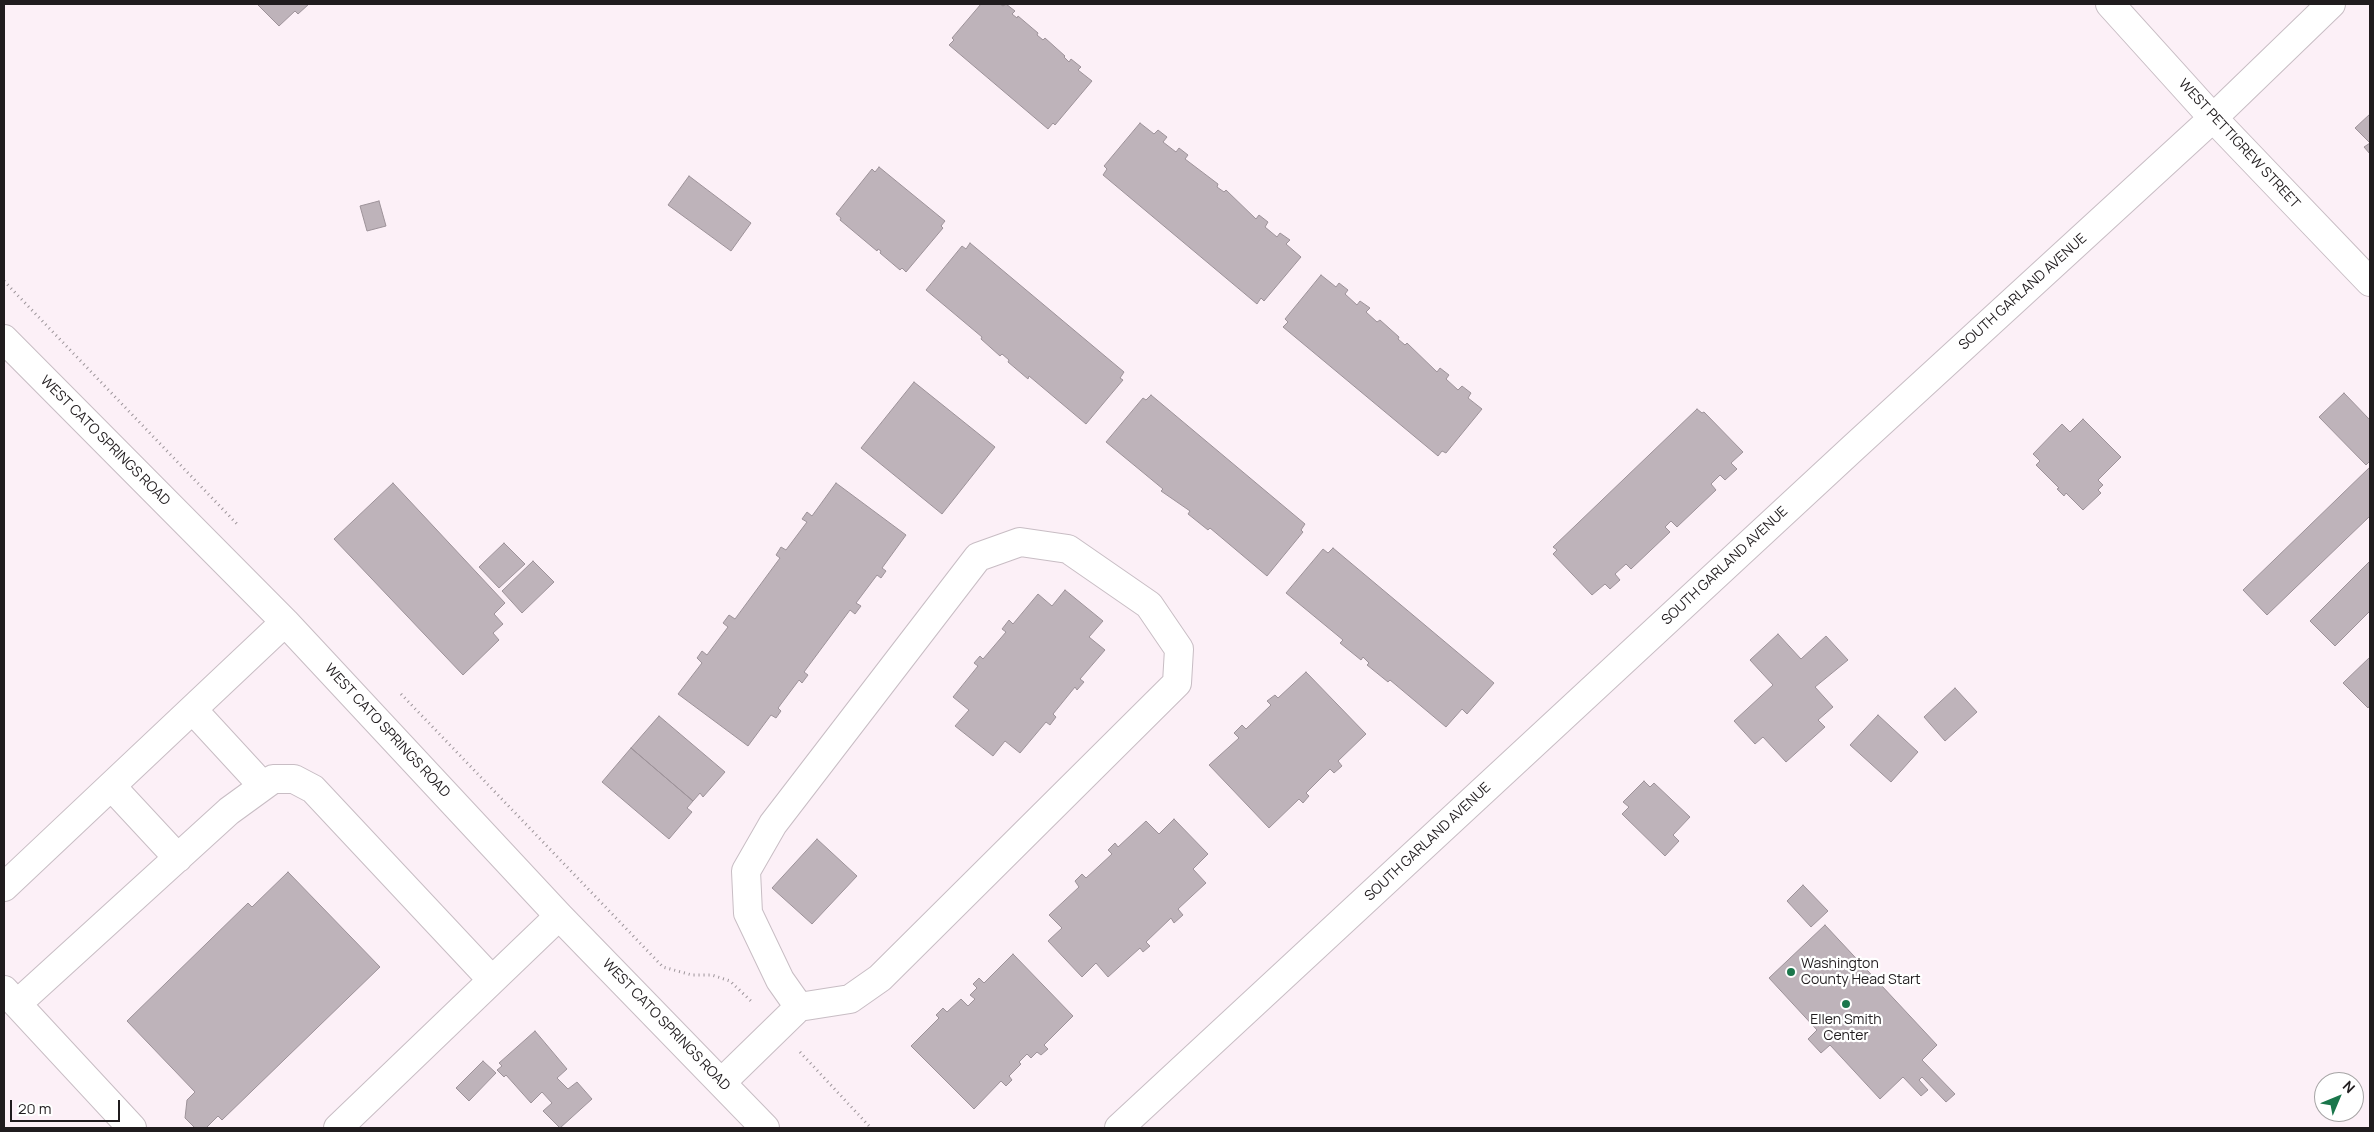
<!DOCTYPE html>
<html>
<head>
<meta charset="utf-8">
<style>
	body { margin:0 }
	#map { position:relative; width:2374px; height:1132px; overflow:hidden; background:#fcf0f7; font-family:Manrope,sans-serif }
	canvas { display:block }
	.frame { position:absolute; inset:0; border:5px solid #201c1e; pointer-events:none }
	.north { position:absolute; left:2314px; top:1072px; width:50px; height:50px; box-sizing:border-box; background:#fff; border:1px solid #a6a4a5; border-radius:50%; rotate:45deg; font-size:14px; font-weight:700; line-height:20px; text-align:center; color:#201c1e }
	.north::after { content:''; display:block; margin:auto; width:18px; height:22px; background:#1a764b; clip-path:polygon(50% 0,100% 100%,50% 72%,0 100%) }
	.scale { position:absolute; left:10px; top:1100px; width:110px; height:22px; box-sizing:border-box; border:2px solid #201c1e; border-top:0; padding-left:6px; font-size:15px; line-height:18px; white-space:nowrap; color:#201c1e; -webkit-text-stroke:4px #fff; paint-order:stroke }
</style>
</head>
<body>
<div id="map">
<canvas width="2374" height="1132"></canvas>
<div class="frame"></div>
<div class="north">N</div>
<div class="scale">20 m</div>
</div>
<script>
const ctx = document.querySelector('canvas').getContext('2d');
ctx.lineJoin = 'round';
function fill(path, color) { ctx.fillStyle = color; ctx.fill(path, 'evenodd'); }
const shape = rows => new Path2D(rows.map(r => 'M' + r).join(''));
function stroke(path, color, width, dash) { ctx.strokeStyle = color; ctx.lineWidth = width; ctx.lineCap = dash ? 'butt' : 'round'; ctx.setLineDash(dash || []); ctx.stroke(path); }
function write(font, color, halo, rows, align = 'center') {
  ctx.font = font + ' Manrope,sans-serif'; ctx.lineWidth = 4.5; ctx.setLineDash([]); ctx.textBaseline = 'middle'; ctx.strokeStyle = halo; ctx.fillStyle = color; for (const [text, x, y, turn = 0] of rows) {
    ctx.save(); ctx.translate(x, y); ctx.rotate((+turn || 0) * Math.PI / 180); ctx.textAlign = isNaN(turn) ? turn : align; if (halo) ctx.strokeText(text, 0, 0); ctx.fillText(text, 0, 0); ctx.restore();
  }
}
const building = shape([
	[257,4,309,4,298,14,295,11,279,26,257,4],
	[981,4,1000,4,1003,6,1006,4,1015,11,1012,14,1017,18,1018,16,1038,33,1037,35,1043,40,1045,38,1065,56,1064,57,1069,62,1071,59,1081,67,1078,70,1092,81,1055,125,1053,123,1048,129,949,45,954,40,952,38,981,4],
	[2370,114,2370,154,2364,147,2370,143,2355,128,2370,114],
	[1140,123,1154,134,1158,130,1167,137,1163,142,1176,152,1179,148,1188,155,1185,159,1218,184,1217,187,1224,192,1226,190,1256,219,1259,215,1268,222,1265,227,1277,237,1280,233,1290,240,1286,244,1301,257,1264,301,1261,298,1257,304,1103,175,1107,169,1104,166,1140,123],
	[879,167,945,221,941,226,943,228,906,272,902,268,900,270,880,253,881,251,878,249,877,251,840,220,841,218,836,214,872,169,875,172,879,167],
	[689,176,751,223,731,251,668,205,689,176],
	[379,201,386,226,367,231,360,206,379,201],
	[970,243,1124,372,1120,378,1123,380,1086,424,1029,376,1028,379,1008,362,1009,360,1002,354,1000,356,981,339,982,337,926,290,962,246,966,249,970,243],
	[1321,275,1336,287,1339,283,1348,290,1345,294,1357,305,1360,301,1370,308,1366,312,1377,322,1380,320,1399,337,1398,339,1405,345,1407,343,1437,372,1440,368,1449,375,1446,379,1458,390,1462,386,1471,393,1468,398,1482,409,1446,453,1442,451,1438,456,1283,327,1288,322,1285,319,1321,275],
	[914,382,995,447,942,514,861,448,914,382],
	[2344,393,2370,420,2370,461,2366,465,2319,417,2344,393],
	[1151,395,1305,524,1301,530,1303,532,1267,576,1210,528,1208,530,1188,514,1190,511,1161,491,1163,489,1106,442,1143,398,1146,400,1151,395],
	[1697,409,1702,413,1704,412,1743,452,1731,463,1737,469,1725,480,1720,475,1711,484,1716,490,1677,527,1671,521,1665,527,1670,532,1631,569,1626,564,1615,574,1620,580,1610,589,1605,584,1592,595,1553,554,1557,550,1553,547,1697,409],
	[2083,419,2121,457,2098,480,2103,485,2098,490,2101,493,2083,510,2066,493,2064,496,2057,489,2059,488,2036,465,2040,461,2033,454,2062,424,2070,432,2083,419],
	[2370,467,2370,516,2267,615,2243,590,2370,467],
	[393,483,505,603,494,614,503,624,493,633,499,640,463,675,334,539,393,483],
	[836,483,906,535,882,568,886,571,881,578,877,575,856,603,861,606,855,614,850,610,804,672,808,675,802,683,799,680,778,708,781,711,776,718,771,715,748,746,678,694,702,663,697,658,702,651,707,655,728,627,723,623,729,615,735,619,780,558,776,555,781,547,786,550,807,522,802,519,807,512,812,516,836,483],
	[504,543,525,564,499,588,479,567,504,543],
	[1333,548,1494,683,1467,714,1462,709,1446,727,1390,680,1388,682,1367,665,1369,663,1363,657,1361,660,1340,643,1343,640,1286,593,1323,549,1328,553,1333,548],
	[533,561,554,582,522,613,502,591,533,561],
	[2370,561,2370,611,2335,646,2310,621,2370,561],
	[1065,590,1103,621,1089,637,1105,650,1080,679,1084,682,1077,690,1075,687,1053,714,1056,717,1050,725,1046,722,1020,753,1005,741,993,756,955,726,969,710,953,697,978,666,974,663,980,656,983,659,1006,632,1002,629,1009,620,1013,624,1038,594,1052,606,1065,590],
	[1778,634,1801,659,1826,636,1848,660,1815,687,1833,707,1818,720,1825,727,1786,762,1763,737,1755,744,1734,721,1773,685,1750,660,1778,634],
	[2370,657,2370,705,2368,708,2343,683,2370,657],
	[1306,672,1366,734,1338,761,1342,766,1334,773,1330,769,1306,793,1309,796,1303,803,1299,799,1269,828,1209,765,1239,738,1234,733,1242,725,1246,729,1271,705,1267,701,1275,695,1278,698,1306,672],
	[1955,688,1977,712,1945,741,1924,717,1955,688],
	[1878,715,1918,752,1891,782,1850,745,1878,715],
	[659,716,725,772,703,797,700,793,693,801,631,748,659,716],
	[631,748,693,801,687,808,692,812,669,839,602,782,631,748],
	[1644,781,1650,787,1654,783,1690,817,1673,835,1679,841,1665,856,1622,814,1629,807,1623,802,1644,781],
	[1174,819,1208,854,1193,869,1206,883,1178,909,1183,915,1174,923,1171,918,1146,942,1150,946,1143,952,1140,948,1108,977,1096,963,1082,977,1048,941,1062,928,1049,915,1079,887,1075,881,1082,874,1086,878,1112,854,1108,850,1115,843,1118,847,1146,821,1159,834,1174,819],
	[817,839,857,876,812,924,772,888,817,839],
	[288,872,380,967,222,1120,218,1116,206,1128,195,1128,185,1118,187,1100,195,1092,127,1021,248,903,252,907,288,872],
	[1803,885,1828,911,1811,927,1787,901,1803,885],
	[1825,925,1937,1045,1922,1060,1955,1094,1946,1102,1922,1077,1919,1080,1928,1090,1921,1096,1903,1077,1880,1099,1830,1045,1821,1053,1808,1039,1817,1030,1769,978,1825,925],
	[1013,954,1073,1016,1044,1045,1048,1049,1041,1055,1037,1052,1031,1058,1027,1054,1019,1062,1021,1064,1009,1076,1012,1080,1006,1086,1001,1081,974,1109,911,1046,939,1018,936,1015,943,1008,947,1012,961,999,968,1006,975,999,970,995,977,988,973,984,979,978,984,983,1013,954],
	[535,1031,567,1069,557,1078,568,1089,577,1082,592,1099,560,1128,543,1111,552,1103,542,1092,531,1103,506,1075,504,1077,497,1070,502,1066,499,1063,535,1031],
	[483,1061,496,1073,469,1101,456,1088,483,1061]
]);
const path = shape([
	[4,281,237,524],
	[401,694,663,967,692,975,712,975,730,981,753,1003],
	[800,1052,871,1128]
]);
const minor = shape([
	[2110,4,2213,118,2370,282],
	[4,339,285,622,559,916,765,1128],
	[193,710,263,786],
	[112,787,178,858],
	[4,887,285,622],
	[4,990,132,1128],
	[17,1004,229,811,273,779,294,779,313,789,492,980],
	[722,1082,799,1007,850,999,880,978,1177,683,1179,649,1149,605,1068,549,1020,542,978,557,773,824,746,871,748,913,780,980,799,1007],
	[338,1128,559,916],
	[1119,1128,1853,448,2213,118,2331,4]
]);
const markers = [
	[1791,972,5,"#1a764b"],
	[1846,1004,5,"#1a764b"]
];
const streetNames = [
	["WEST PETTIGREW STREET",2239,144,47],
	["SOUTH GARLAND AVENUE",2023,292,-42],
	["WEST CATO SPRINGS ROAD",105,441,45],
	["SOUTH GARLAND AVENUE",1725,566,-43],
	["WEST CATO SPRINGS ROAD",387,731,47],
	["SOUTH GARLAND AVENUE",1428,842,-43],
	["WEST CATO SPRINGS ROAD",666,1025,46]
];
const poiNames = [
	["Washington",1801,964],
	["County Head Start",1801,980],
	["Ellen Smith",1846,1020,"center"],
	["Center",1846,1036,"center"]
];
fill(building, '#beb3ba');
stroke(building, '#9d9299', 1);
stroke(minor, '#c8bdc4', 30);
stroke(path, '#9d959a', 3, [1, 4]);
stroke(minor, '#fff', 28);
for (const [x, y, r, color] of markers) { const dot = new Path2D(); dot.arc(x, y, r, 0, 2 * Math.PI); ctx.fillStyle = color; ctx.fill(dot); stroke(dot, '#fff', 2); }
write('14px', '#201c1e', '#fff', streetNames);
write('14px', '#201c1e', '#fff', poiNames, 'left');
</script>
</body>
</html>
